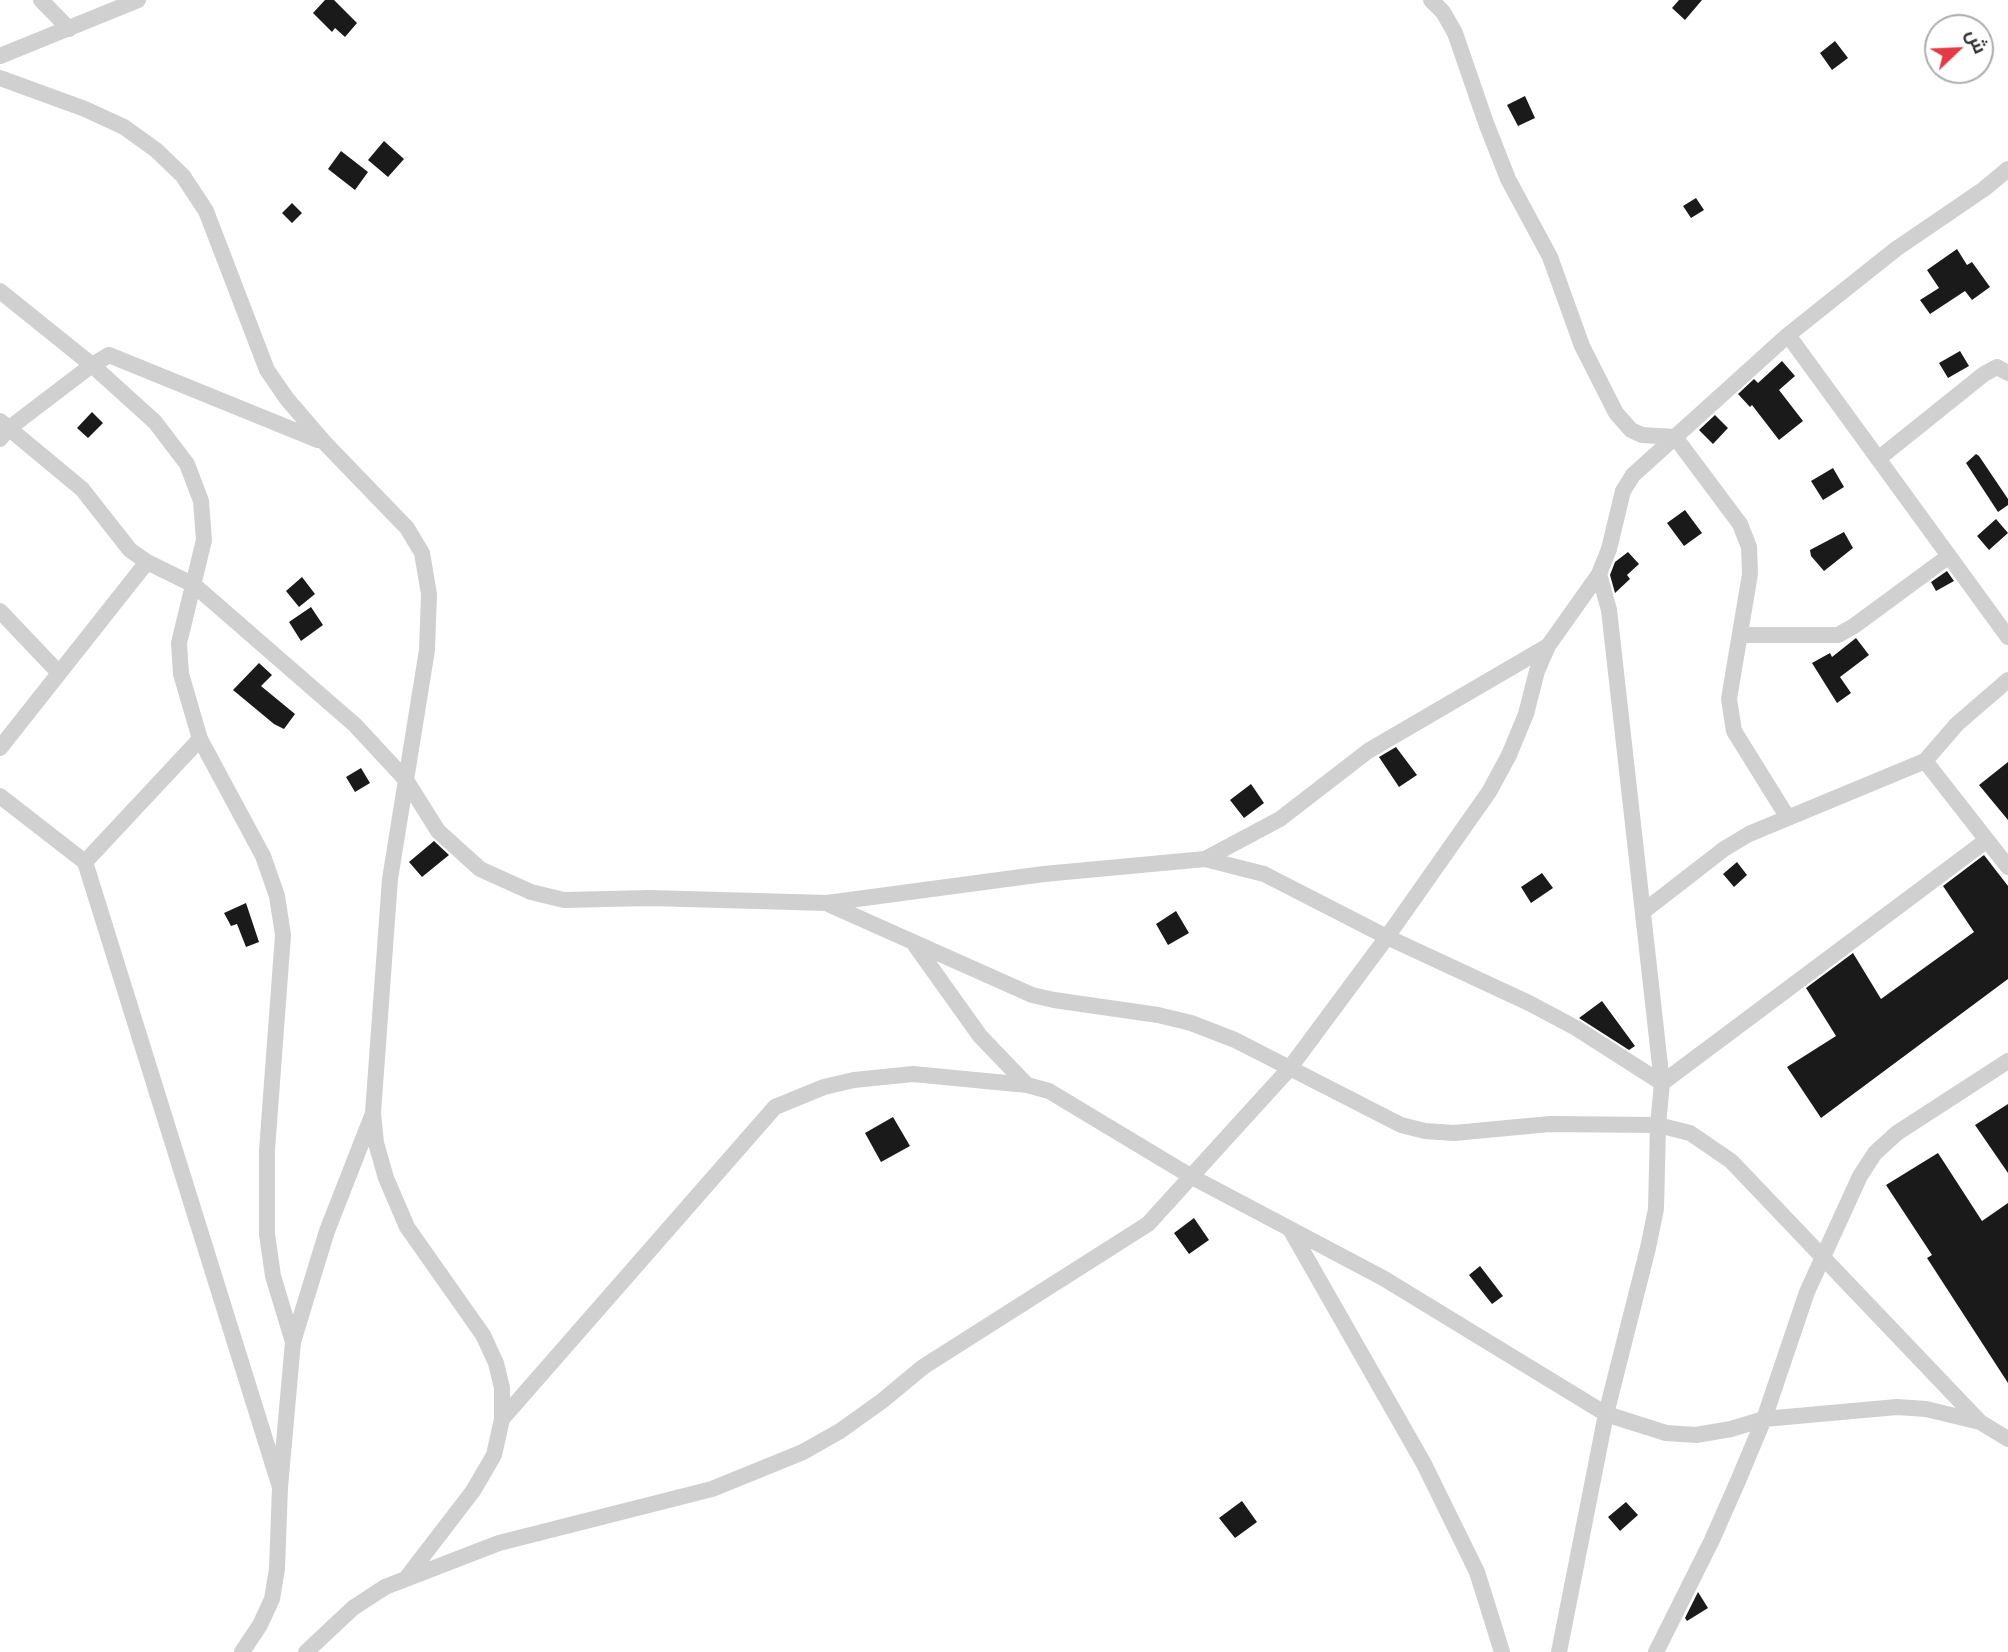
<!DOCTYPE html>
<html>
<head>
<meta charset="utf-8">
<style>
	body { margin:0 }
	#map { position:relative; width:2008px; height:1652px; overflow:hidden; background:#fff; font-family:Arial,Cairo,sans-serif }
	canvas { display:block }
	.north { position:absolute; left:1924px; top:14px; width:70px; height:70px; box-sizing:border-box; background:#fff; border:2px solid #adadad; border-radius:50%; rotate:67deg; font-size:19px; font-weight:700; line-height:28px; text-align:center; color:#333 }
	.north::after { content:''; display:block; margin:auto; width:24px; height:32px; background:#e63946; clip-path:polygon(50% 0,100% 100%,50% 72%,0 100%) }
</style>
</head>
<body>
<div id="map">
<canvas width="2008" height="1652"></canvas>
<div class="north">ش</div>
</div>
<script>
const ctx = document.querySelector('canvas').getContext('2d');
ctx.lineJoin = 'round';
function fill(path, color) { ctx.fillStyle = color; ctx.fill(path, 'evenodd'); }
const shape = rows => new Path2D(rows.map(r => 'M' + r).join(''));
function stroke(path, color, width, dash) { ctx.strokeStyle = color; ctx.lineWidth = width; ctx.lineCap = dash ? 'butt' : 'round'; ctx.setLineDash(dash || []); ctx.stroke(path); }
const building = shape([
	[325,0,334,0,357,23,345,37,335,28,332,32,313,13],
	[1679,0,1702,0,1685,20,1672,8],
	[1835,41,1848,58,1832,70,1820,53],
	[1525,96,1535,118,1518,126,1507,105],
	[384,141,404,159,388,177,368,160],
	[341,151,368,172,355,190,328,169],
	[1696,198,1704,210,1691,218,1683,206],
	[292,203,302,213,292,223,282,213],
	[1957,249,1967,265,1972,262,1990,287,1972,300,1965,291,1930,314,1920,300,1939,288,1927,270],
	[1960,351,1969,366,1948,378,1939,363],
	[1782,361,1795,376,1779,390,1803,421,1779,440,1752,405,1750,407,1738,394,1754,379,1758,383],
	[92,412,103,423,88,438,77,428],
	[1715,415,1728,428,1713,444,1699,430],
	[1976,454,1979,456,2008,499,2008,505,1998,512,1966,463],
	[1833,468,1844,487,1823,500,1811,481],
	[1685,510,1702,533,1684,546,1667,523],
	[1996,519,2008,533,1989,550,1977,536],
	[1844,532,1853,548,1824,571,1811,556,1810,550],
	[1628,552,1639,564,1627,575,1630,579,1615,593,1610,575,1615,562],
	[1947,571,1954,581,1936,591,1931,582],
	[302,577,315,594,299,607,286,591],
	[311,607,323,625,301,641,289,622],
	[1856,638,1869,655,1840,677,1851,693,1837,703,1812,663,1830,653,1832,657],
	[259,663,272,675,261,686,295,714,284,729,274,724,233,690],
	[1396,747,1417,775,1399,787,1379,757],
	[2008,762,2008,820,1979,785],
	[361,768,370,783,355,792,346,777],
	[1251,784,1264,803,1244,818,1230,800],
	[434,841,449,855,422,877,409,862],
	[1984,855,2008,886,2008,979,1821,1118,1787,1067,1836,1036,1806,988,1853,953,1881,999,1974,932,1943,886],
	[1737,862,1747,875,1734,887,1723,874],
	[1542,873,1553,888,1531,903,1521,887],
	[246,903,259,942,246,947,237,924,231,926,224,913],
	[1176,911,1189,933,1168,945,1156,924],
	[1602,1001,1635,1046,1629,1050,1579,1018],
	[2008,1104,2008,1173,1975,1125],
	[893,1117,910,1146,881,1162,865,1133],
	[1938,1153,1982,1221,2008,1203,2008,1383,1927,1258,1932,1255,1886,1185],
	[1194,1218,1209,1240,1189,1254,1174,1233],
	[1480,1266,1503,1296,1492,1304,1469,1275],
	[1242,1501,1257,1522,1235,1538,1219,1518],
	[1626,1502,1638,1515,1620,1531,1608,1517],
	[1698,1592,1708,1608,1687,1621,1685,1618]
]);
const street = shape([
	[41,0,69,29],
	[1431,0,1443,12,1455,33,1486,123,1508,179,1550,257,1582,346,1616,413,1631,430,1642,435,1675,437,1740,524,1749,547,1750,574,1729,699,1734,731,1788,818],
	[0,56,138,0],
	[0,78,85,109,124,127,156,150,183,176,206,211,267,370,287,399,324,442,407,528,422,553,429,594,427,650,390,879,373,1113,376,1143,386,1178,407,1227,483,1335,496,1363,502,1388,502,1419,494,1455,473,1491,407,1577],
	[0,291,92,365,155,422,187,464,201,501,204,540,179,643,181,674,200,739,263,856,277,896,283,935,267,1150,267,1234,273,1276,293,1342],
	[1788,335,2008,637],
	[0,421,82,489,130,550,147,562,194,585,355,725,406,780,438,831,480,869,531,892,564,900,650,898,827,903,1044,874,1205,859,1264,874,1387,937,1529,1003,1576,1028,1662,1083],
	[0,439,8,429,92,365,109,355,318,440],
	[1878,459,1984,374,1997,367,2008,373],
	[0,611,59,673],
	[1740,635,1838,635,1854,626,1949,556],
	[0,748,147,562],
	[1925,761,2008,867],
	[0,796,85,862,280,1487],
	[1205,859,1280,819,1368,751,1548,646],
	[85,862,200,739],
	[828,904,1032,995,1054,1000,1158,1015,1191,1023,1235,1040,1401,1125,1425,1131,1454,1133,1550,1124,1658,1125,1690,1133,1731,1161,1980,1422],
	[1644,911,1724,849,1749,834,1925,761,1957,724,2008,680],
	[915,945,980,1036,1027,1085],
	[1662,1083,1987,840],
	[1290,1229,1424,1464,1477,1572,1502,1652],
	[502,1419,775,1107,824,1087,854,1080,913,1074,1027,1085,1049,1091,1192,1177,1383,1278,1606,1414,1666,1433,1696,1435,1731,1429,1764,1419,1897,1407,1926,1409,1980,1422,2008,1439],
	[242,1652,260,1625,272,1599,277,1569,280,1487,293,1342,327,1231,372,1116],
	[306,1652,353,1608,385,1587,499,1543,712,1489,803,1452,840,1431,882,1401,923,1367,1148,1224,1289,1069,1387,937,1489,792,1509,755,1526,714,1537,671,1548,646,1599,574,1609,549,1623,491,1633,475,1788,335,1896,249,1984,189,2008,169],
	[1559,1652,1606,1414,1648,1248,1656,1209,1658,1125,1662,1083,1609,610,1599,574],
	[1656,1652,1712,1540,1738,1481,1764,1419,1807,1292,1860,1176,1875,1153,1897,1133,2008,1061]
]);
fill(building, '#1a1a1a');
stroke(street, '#d0d0d0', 16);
</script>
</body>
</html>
